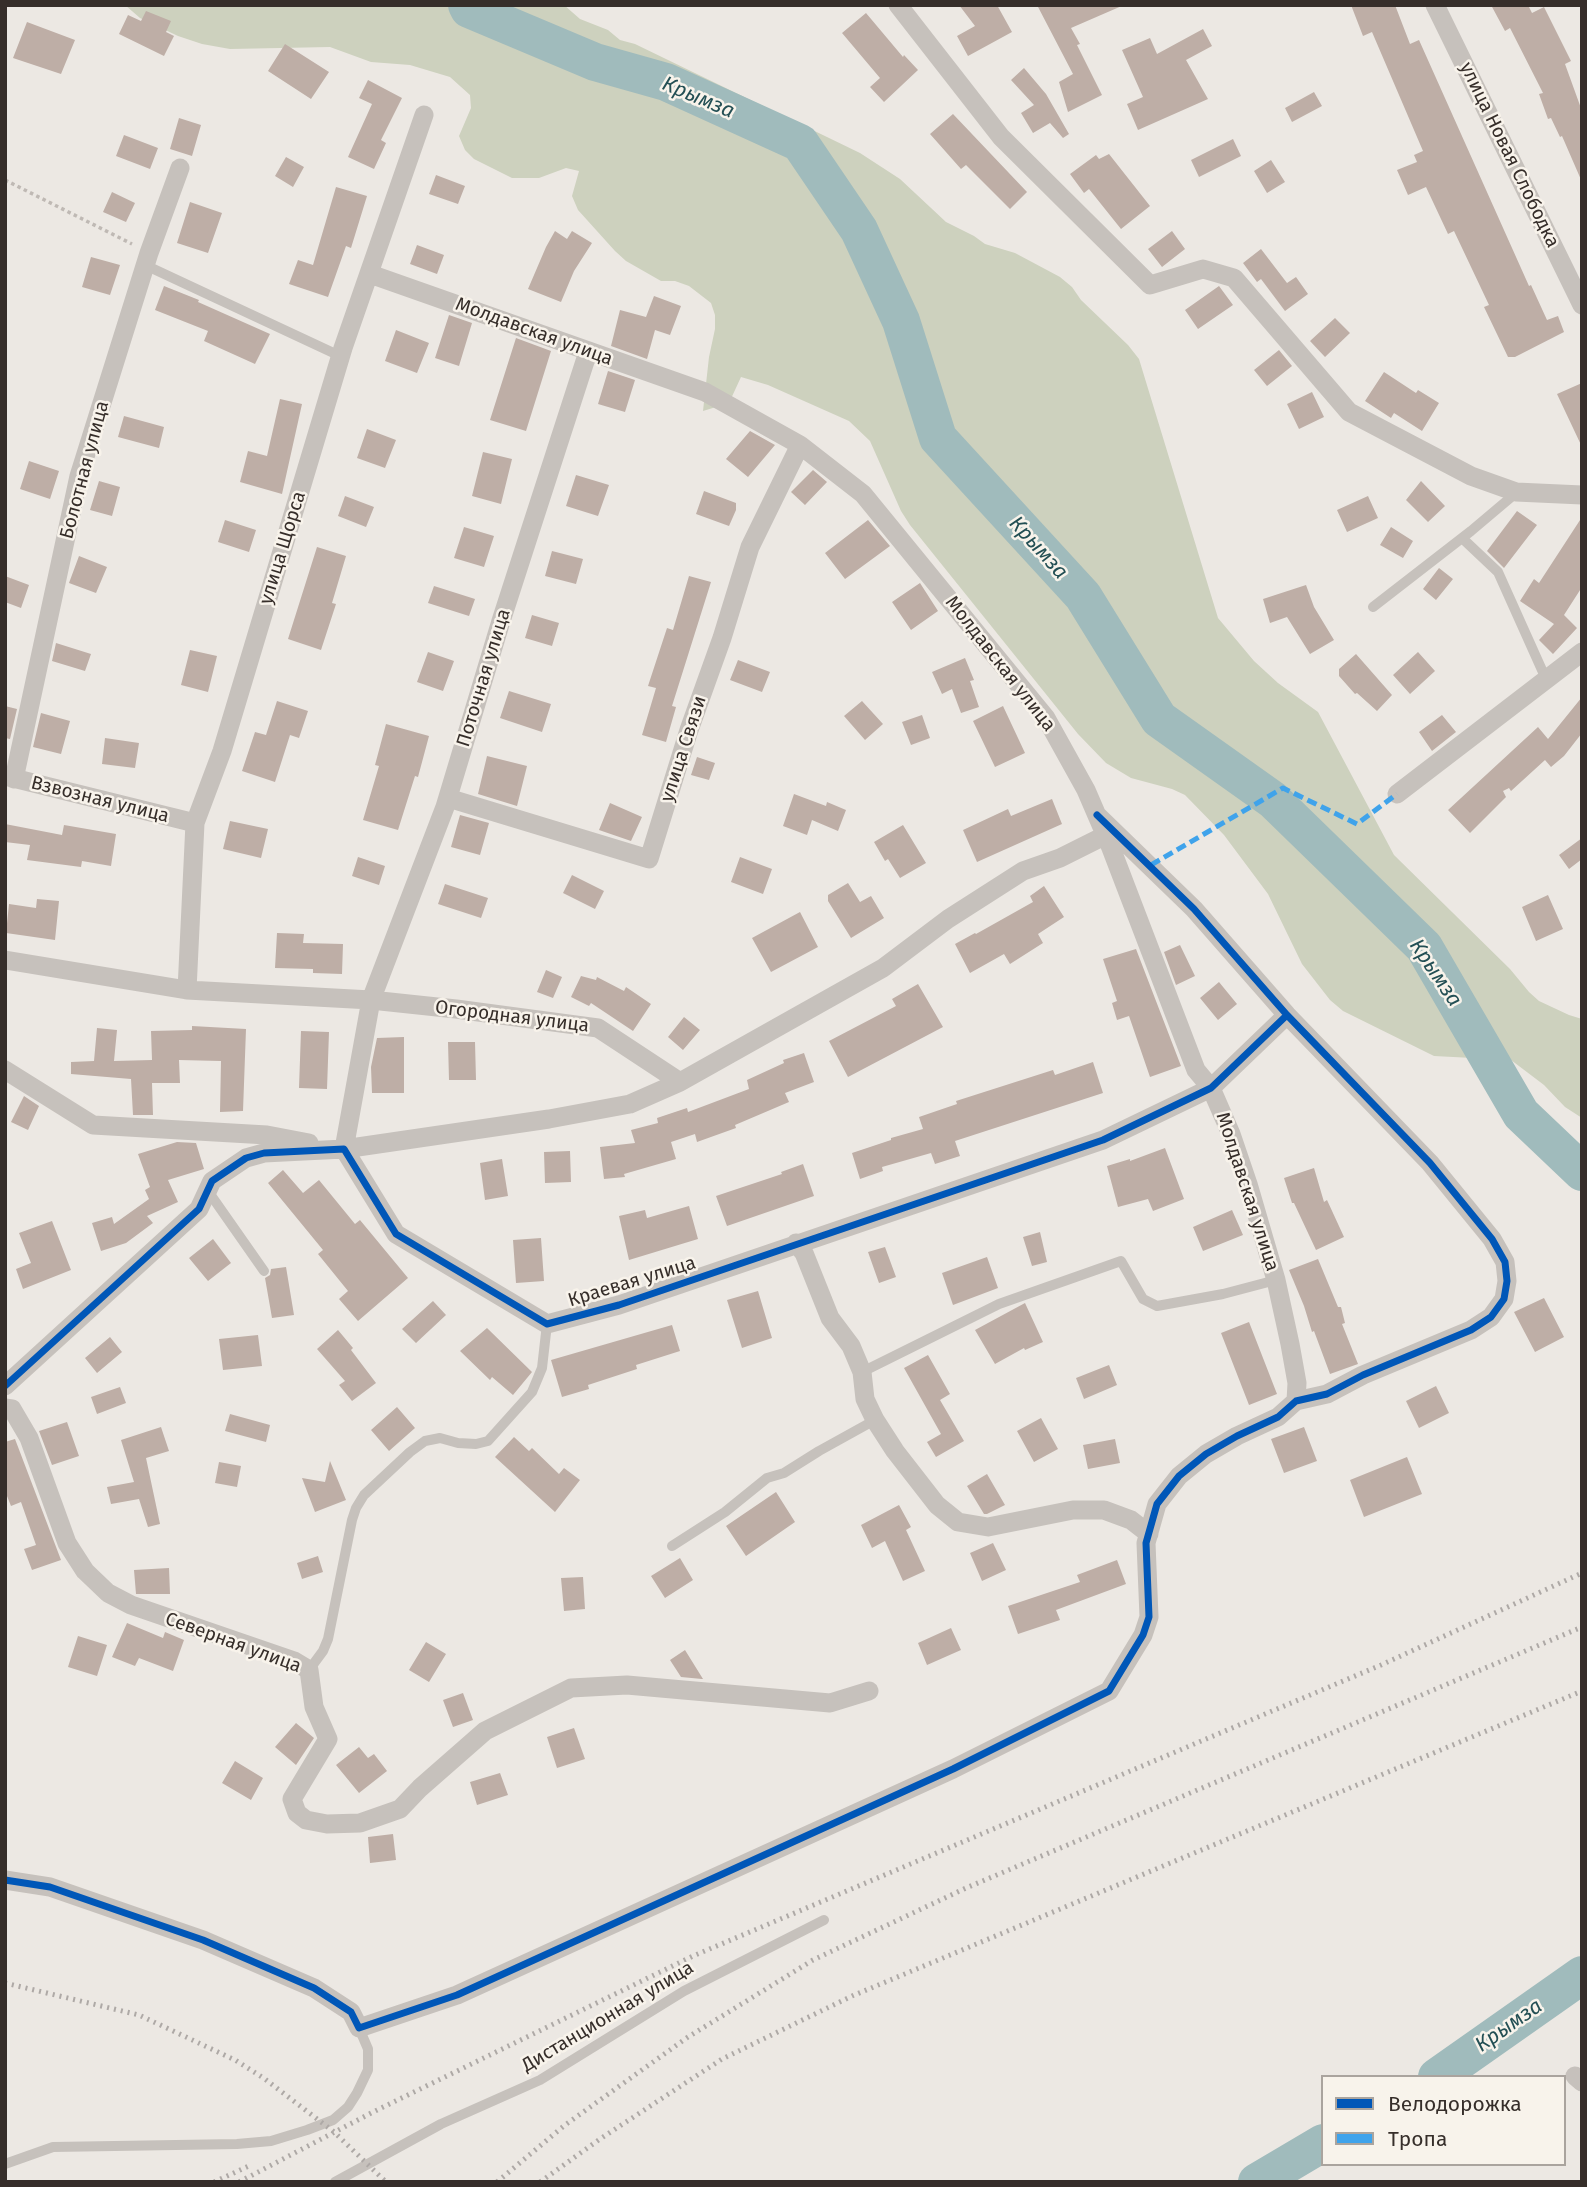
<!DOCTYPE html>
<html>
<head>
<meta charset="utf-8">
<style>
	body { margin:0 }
	#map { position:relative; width:1587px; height:2187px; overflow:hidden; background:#ece8e3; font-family:"Fira Sans",sans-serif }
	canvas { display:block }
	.frame { position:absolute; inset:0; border:7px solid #362e2a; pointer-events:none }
	.legend { position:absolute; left:1321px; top:2075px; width:245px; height:91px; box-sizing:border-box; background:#f8f3eb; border:2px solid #aaa49e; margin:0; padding:9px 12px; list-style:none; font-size:21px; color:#362e2a }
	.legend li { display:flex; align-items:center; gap:14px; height:35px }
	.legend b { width:35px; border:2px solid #aaa49e }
</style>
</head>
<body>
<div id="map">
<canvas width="1587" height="2187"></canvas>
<div class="frame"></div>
<ul class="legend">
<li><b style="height:9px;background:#0057b8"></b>Велодорожка</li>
<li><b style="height:9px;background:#3fa3eb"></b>Тропа</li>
</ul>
</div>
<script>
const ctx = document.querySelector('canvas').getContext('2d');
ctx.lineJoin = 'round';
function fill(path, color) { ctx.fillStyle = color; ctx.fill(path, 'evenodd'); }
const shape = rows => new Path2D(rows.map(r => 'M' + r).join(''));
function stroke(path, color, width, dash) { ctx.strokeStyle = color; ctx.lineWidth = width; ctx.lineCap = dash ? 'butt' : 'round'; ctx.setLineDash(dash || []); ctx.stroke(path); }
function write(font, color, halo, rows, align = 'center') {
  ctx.font = font + ' "Fira Sans",sans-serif'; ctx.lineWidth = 5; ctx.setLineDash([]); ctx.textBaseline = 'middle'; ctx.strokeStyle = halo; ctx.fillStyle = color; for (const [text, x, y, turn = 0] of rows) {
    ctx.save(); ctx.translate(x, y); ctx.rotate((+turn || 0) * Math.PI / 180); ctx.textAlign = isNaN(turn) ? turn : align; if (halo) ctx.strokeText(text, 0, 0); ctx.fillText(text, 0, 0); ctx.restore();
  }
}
const green = shape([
	[125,5,450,5,457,13,469,9,470,5,564,5,580,19,608,30,620,40,635,44,860,153,900,179,946,222,974,236,985,244,1015,253,1060,277,1072,287,1081,300,1128,345,1139,359,1218,618,1254,661,1278,683,1318,712,1394,855,1510,969,1529,992,1539,1001,1569,1015,1582,1019,1582,1118,1565,1107,1544,1085,1511,1060,1434,1056,1343,1011,1330,1000,1302,964,1268,894,1224,835,1185,795,1172,789,1131,778,1106,763,1078,734,910,525,901,511,870,441,849,421,768,385,741,377,729,403,703,411,709,357,715,329,715,315,711,303,689,286,675,281,661,281,626,261,615,251,578,210,572,196,579,171,566,168,539,178,512,178,474,159,465,150,459,136,471,108,470,95,450,77,410,65,371,62,330,47,230,49,202,44,178,36,140,18]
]);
const river = shape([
	[467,5,469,9,595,62,666,82,800,143,859,230,901,321,938,438,1083,596,1159,719,1273,800,1424,947,1521,1114,1582,1172],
	[1437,2077,1582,1975],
	[1257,2182,1323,2143]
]);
const building = shape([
	[959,5,997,5,1012,32,968,56,957,36,975,26],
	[1037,5,1124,5,1071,28,1080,44,1077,45,1102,95,1068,112,1059,82,1073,74],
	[1351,5,1395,5,1410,44,1419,40,1529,286,1531,285,1547,320,1558,316,1564,332,1515,357,1508,357,1484,307,1489,305,1454,231,1448,234,1426,187,1408,195,1397,170,1417,162,1414,155,1423,151,1372,32,1363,36],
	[1491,5,1528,5,1532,13,1544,7,1571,61,1565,64,1582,111,1582,182,1562,136,1560,137,1551,118,1548,119,1539,94,1543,93,1510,28,1505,31],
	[146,11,171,21,166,32,174,36,164,56,119,34,128,15,141,21],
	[866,13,903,57,904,55,918,70,884,102,870,87,880,78,842,33],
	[27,22,75,40,61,74,13,58],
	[1203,29,1212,46,1186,60,1208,99,1138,130,1127,104,1143,97,1122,50,1150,38,1157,54],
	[285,44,329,72,311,99,268,71],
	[1024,68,1046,94,1069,134,1063,138,1050,123,1033,133,1021,113,1034,105,1011,80],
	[368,80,402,98,381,140,386,143,374,169,348,157,372,104,359,98],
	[1314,92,1322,106,1292,122,1285,108],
	[953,114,1027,192,1010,209,966,165,961,169,930,134],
	[179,118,201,125,192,156,170,149],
	[124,135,158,148,150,169,116,156],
	[1233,139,1241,156,1199,177,1191,160],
	[1109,154,1150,206,1121,229,1089,189,1084,193,1070,174,1096,155,1099,159],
	[286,157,304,167,293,187,275,176],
	[1271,160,1285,182,1267,193,1254,171],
	[436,175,465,186,458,204,429,194],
	[336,187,367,196,351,248,346,246,328,297,289,284,298,260,313,265],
	[112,192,135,203,126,222,103,212],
	[190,202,222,213,208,253,177,243],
	[555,231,567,239,572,231,592,243,574,271,561,302,528,289,546,247],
	[1172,231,1185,249,1162,267,1148,249],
	[417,245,444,255,437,274,410,264],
	[1261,249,1287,283,1296,277,1308,294,1285,311,1261,279,1257,282,1243,263],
	[91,257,120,265,110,295,82,287],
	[164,286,199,300,198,302,270,334,255,364,204,341,208,331,155,310],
	[1219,286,1233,305,1198,329,1185,310],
	[654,296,681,306,670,335,655,330,647,359,611,346,620,310,646,317],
	[449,315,472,323,459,366,435,358],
	[1335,318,1350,333,1325,357,1310,341],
	[396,330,429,343,417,373,385,361],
	[516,338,551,351,526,431,490,420],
	[1279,350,1292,366,1267,386,1254,370],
	[608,371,635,380,625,412,598,404],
	[1384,372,1416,393,1418,390,1439,403,1422,431,1394,413,1391,418,1365,401],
	[1582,383,1582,447,1557,394],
	[1312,392,1324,417,1299,429,1287,404],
	[280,399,302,404,282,494,240,482,248,451,267,456],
	[124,416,164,427,159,448,118,437],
	[367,429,396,440,385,468,357,458],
	[750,431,775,445,748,477,726,459],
	[483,452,512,459,501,504,472,496],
	[29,461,59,471,50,499,20,489],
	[813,470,827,482,805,505,791,492],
	[576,475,609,485,598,516,566,506],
	[99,481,120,487,112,516,90,510],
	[1421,481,1445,506,1428,522,1406,500],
	[704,491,736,503,736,510,729,526,696,514],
	[345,496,374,507,366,527,338,516],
	[1368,496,1378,518,1347,532,1337,510],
	[1517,511,1537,525,1504,568,1487,551],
	[1582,517,1582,587,1564,615,1577,628,1553,654,1539,640,1554,624,1520,601,1534,579,1539,583],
	[225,520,256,530,249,552,218,542],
	[868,520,890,546,845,579,825,553],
	[464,527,494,536,484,567,454,558],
	[1391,527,1413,541,1403,558,1380,545],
	[317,547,346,556,332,603,336,604,321,650,288,639],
	[552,551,583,559,576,584,545,576],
	[79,556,107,567,96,593,69,583],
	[1439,568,1453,579,1436,600,1423,589],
	[5,576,29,585,21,608,5,602],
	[689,576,711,582,672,706,676,707,666,742,642,735,656,688,648,686,667,628,673,630],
	[920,583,938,611,911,630,892,602],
	[1306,585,1314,607,1334,640,1310,654,1287,617,1270,623,1263,599],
	[434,586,475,599,469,616,428,603],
	[532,615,559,623,552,646,525,638],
	[56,643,91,654,85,671,52,661],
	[190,650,217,656,208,692,181,685],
	[428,652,454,661,443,691,417,682],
	[1418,652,1435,671,1410,694,1393,675],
	[1356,654,1392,695,1377,711,1357,693,1355,694,1339,676,1339,669],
	[965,658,974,680,970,681,979,707,961,713,952,689,942,694,932,672],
	[738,660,770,672,762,692,730,680],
	[509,691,551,704,542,732,500,718],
	[1582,697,1582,733,1564,756,1551,767,1545,760,1511,791,1509,788,1503,791,1506,797,1470,833,1448,810,1538,727,1548,739],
	[277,701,308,711,299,738,290,735,275,782,242,771,255,732,266,735],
	[862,701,883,724,865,740,844,716],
	[5,706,17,709,10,739,5,738],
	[1003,706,1025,753,995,767,973,721],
	[41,713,70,721,61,754,33,747],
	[922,715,930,738,911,745,902,722],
	[1442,715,1456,732,1432,751,1419,732],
	[386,724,429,736,418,777,415,776,398,830,363,820,379,766,375,765],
	[105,738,139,743,135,768,102,764],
	[487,756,527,766,517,806,478,794],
	[697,757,715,763,709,780,691,775],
	[794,794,826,806,827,802,846,810,838,831,812,820,807,835,783,826],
	[1052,799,1062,824,977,862,963,830,1008,809,1011,816],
	[610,803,642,817,631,841,599,830],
	[460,815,489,823,480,855,451,847],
	[230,821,268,829,261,858,223,849],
	[5,824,62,835,64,825,116,834,111,866,82,861,81,867,27,860,30,845,5,842],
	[903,825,926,863,900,878,888,859,885,861,874,842],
	[1582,838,1582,859,1569,869,1559,855],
	[358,857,385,866,379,885,352,876],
	[740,857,772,869,763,894,731,882],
	[572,875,604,891,595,909,563,893],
	[848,883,860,902,871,896,884,918,851,938,828,901,828,895],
	[445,884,488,898,481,918,438,904],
	[1044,886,1064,917,1038,934,1043,943,1010,964,1004,954,970,973,955,944,975,933,976,934,1033,902,1030,896],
	[1548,895,1563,929,1536,941,1522,907],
	[37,899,59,901,55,940,6,933,9,904,36,908],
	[800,912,818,947,771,972,752,938],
	[277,933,304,934,303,943,343,944,342,974,313,973,313,969,275,968],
	[1180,945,1195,976,1176,985,1164,952],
	[1136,949,1181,1066,1150,1077,1129,1016,1117,1020,1112,1003,1117,1001,1103,959],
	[546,970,562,977,553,998,537,992],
	[581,976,596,980,597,977,624,991,626,987,651,1004,633,1031,591,1003,589,1006,571,997],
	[1219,982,1237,1004,1218,1020,1200,998],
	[918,984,943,1027,848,1077,829,1041,896,1006,892,999],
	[684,1017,700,1030,683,1050,668,1037],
	[192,1026,246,1029,243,1111,220,1112,221,1061,179,1060,180,1083,152,1083,153,1115,133,1115,131,1079,71,1074,71,1062,94,1061,97,1028,117,1030,114,1061,152,1060,151,1031,192,1030],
	[301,1031,329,1032,327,1089,299,1088],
	[404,1037,404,1093,372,1093,371,1067,377,1038],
	[448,1042,475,1042,476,1080,449,1080],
	[804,1053,814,1082,785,1093,789,1102,735,1125,736,1128,697,1142,695,1134,671,1142,676,1159,624,1174,625,1177,604,1179,600,1147,635,1143,631,1130,658,1123,657,1118,687,1108,688,1112,749,1089,747,1080,784,1063,783,1060],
	[1093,1062,1103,1093,955,1141,960,1156,935,1164,931,1153,882,1167,883,1171,860,1179,852,1153,891,1140,891,1138,923,1129,919,1117,957,1104,956,1101,1053,1070,1055,1075],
	[24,1096,39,1106,28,1130,11,1122],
	[177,1142,196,1143,204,1169,168,1180,178,1202,147,1216,153,1223,126,1243,101,1251,92,1223,112,1217,114,1224,149,1199,145,1190,150,1187,138,1154],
	[1165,1148,1184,1199,1153,1211,1148,1199,1118,1207,1107,1166,1130,1159,1130,1161],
	[570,1151,571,1182,545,1183,544,1152],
	[502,1159,508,1196,485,1200,480,1163],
	[803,1164,814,1196,727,1226,716,1196,782,1174,781,1172],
	[1314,1168,1324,1202,1327,1200,1344,1237,1316,1250,1294,1203,1292,1203,1284,1178],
	[283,1170,303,1193,319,1180,355,1224,360,1220,408,1278,358,1321,339,1299,348,1291,318,1254,323,1250,268,1183],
	[689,1206,698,1239,629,1260,619,1216,645,1210,647,1218],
	[1232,1210,1243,1235,1203,1251,1193,1227],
	[52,1221,71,1270,23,1289,16,1269,31,1263,19,1233],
	[1040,1232,1047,1262,1032,1266,1023,1237],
	[541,1238,544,1281,516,1283,513,1240],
	[213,1239,231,1263,208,1281,189,1258],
	[885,1247,896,1277,879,1283,868,1252],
	[987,1257,998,1288,953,1305,942,1273],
	[1318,1259,1338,1307,1341,1307,1345,1323,1342,1324,1358,1364,1330,1374,1314,1331,1312,1332,1304,1306,1289,1270],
	[286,1267,294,1315,272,1318,265,1278,270,1275,271,1269],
	[758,1291,772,1338,742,1348,727,1300],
	[1544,1298,1564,1337,1535,1352,1514,1312],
	[433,1301,446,1315,416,1343,402,1329],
	[1025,1303,1043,1342,1025,1350,1024,1348,995,1364,975,1330],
	[1249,1322,1277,1394,1249,1405,1221,1333],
	[672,1325,680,1351,636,1365,637,1369,588,1385,589,1389,562,1397,551,1360],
	[487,1328,532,1372,513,1395,492,1377,490,1380,460,1351],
	[338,1330,353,1348,351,1350,376,1383,352,1401,339,1385,345,1381,317,1349],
	[258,1335,262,1366,223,1370,219,1339],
	[110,1337,122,1352,97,1373,85,1358],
	[928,1355,950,1394,940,1400,964,1441,936,1457,927,1442,941,1434,904,1368],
	[1109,1365,1117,1385,1084,1399,1076,1378],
	[1436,1386,1449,1413,1419,1428,1406,1401],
	[120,1387,126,1403,97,1414,91,1397],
	[397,1407,415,1428,389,1451,371,1430],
	[230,1414,270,1425,266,1442,225,1431],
	[1041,1418,1058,1449,1034,1462,1017,1431],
	[67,1422,79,1456,52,1465,39,1431],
	[161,1427,169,1451,146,1458,160,1524,148,1527,139,1499,111,1504,107,1487,134,1482,121,1440],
	[1304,1427,1317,1461,1284,1473,1271,1439],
	[514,1437,529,1451,532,1448,559,1474,564,1468,580,1480,555,1512,495,1457],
	[15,1439,61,1560,32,1570,24,1549,36,1545,21,1502,11,1506,5,1491,5,1442],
	[1115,1439,1120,1463,1088,1469,1083,1445],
	[1407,1457,1422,1494,1364,1517,1350,1480],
	[330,1461,346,1500,315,1512,302,1478,325,1482],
	[219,1462,241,1466,237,1487,215,1483],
	[987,1474,1005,1505,987,1514,984,1514,967,1486],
	[776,1492,795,1522,746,1556,726,1526],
	[899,1505,911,1527,906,1530,925,1571,903,1581,885,1541,872,1548,861,1525],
	[993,1543,1006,1570,982,1581,970,1553],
	[318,1556,323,1572,302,1579,297,1563],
	[680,1558,693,1580,665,1598,651,1576],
	[1117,1560,1126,1584,1056,1610,1060,1620,1018,1634,1008,1606,1080,1582,1077,1575],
	[169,1568,170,1594,136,1594,134,1570],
	[583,1577,585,1609,564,1611,561,1578],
	[127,1623,163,1638,165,1632,184,1640,173,1671,139,1658,135,1666,112,1657],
	[951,1628,961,1650,927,1665,918,1643],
	[78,1636,107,1645,97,1676,68,1667],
	[426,1642,446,1654,429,1682,409,1670],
	[685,1650,703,1679,702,1679,681,1677,670,1660],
	[463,1693,473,1720,453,1727,443,1700],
	[296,1723,314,1738,296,1765,275,1747],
	[574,1728,585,1759,557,1768,547,1737],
	[359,1747,368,1758,374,1754,387,1771,359,1793,336,1765],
	[235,1761,263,1778,251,1800,222,1783],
	[500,1773,508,1795,477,1805,470,1782],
	[393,1834,396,1860,370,1863,368,1837]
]);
const path = shape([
	[5,180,132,244]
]);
const service = shape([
	[145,265,340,356],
	[1462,538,1498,572,1546,679],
	[1373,607,1471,531,1516,493],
	[208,1191,264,1271],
	[862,1372,999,1304,1121,1261,1143,1299,1157,1306,1223,1294,1276,1280],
	[672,1546,725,1512,767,1478,784,1473,819,1451,875,1420],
	[309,1670,323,1651,328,1639,352,1520,356,1508,364,1495,410,1452,425,1441,440,1438,458,1443,476,1444,488,1441,532,1392,542,1368,547,1324],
	[5,2164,53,2147,237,2144,271,2141,307,2130,333,2120,348,2107,357,2093,368,2070,368,2049,359,2028],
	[335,2182,441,2124,540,2080,684,1991,824,1920]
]);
const minor = shape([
	[898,5,1001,137,1150,285,1203,269,1234,278,1349,412,1471,476,1516,492,1582,495],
	[1435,5,1582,305],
	[370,274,705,392,800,445,863,494,1046,718,1086,790,1111,848,1196,1070,1211,1088,1231,1134,1248,1184,1276,1280,1290,1344,1297,1383,1296,1401],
	[588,352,501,621,445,807,371,1000,344,1149,549,1119,630,1104,680,1082],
	[5,776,195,823],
	[14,779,79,476,149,253,180,168],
	[1397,794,1582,652],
	[448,798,649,859,689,730,722,638,750,547,800,445],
	[5,960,187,990,371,1000,456,1009,598,1028,680,1082,883,968,948,919,1023,871,1060,858,1106,835],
	[187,990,195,823,222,751,343,348,424,115],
	[5,1070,93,1125,267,1135,309,1143],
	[796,1243,804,1253,830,1318,851,1346,862,1372,865,1399,875,1420,895,1451,937,1505,958,1522,988,1527,1073,1510,1104,1510,1131,1520,1149,1534],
	[5,1386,199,1209,212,1181,246,1158,264,1153,344,1149,396,1234,547,1324,619,1305,1103,1140,1211,1088,1287,1015],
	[5,1408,12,1409,29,1438,67,1543,85,1571,108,1593,131,1605,294,1661,309,1670,314,1707,328,1739,292,1799,297,1813,306,1820,327,1824,360,1823,400,1809,420,1788,485,1731,571,1688,627,1685,830,1703,869,1691],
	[5,1880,50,1887,203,1940,314,1988,351,2012,359,2028,457,1995,953,1769,1109,1691,1143,1635,1149,1617,1146,1543,1157,1504,1179,1476,1206,1454,1237,1436,1278,1417,1296,1401,1327,1394,1363,1375,1471,1330,1491,1317,1504,1299,1507,1281,1505,1262,1492,1239,1430,1163,1287,1015,1194,909,1097,815],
	[1575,2076,1582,2082]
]);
const rail = shape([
	[5,1983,139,2015,235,2060,265,2079,334,2132,386,2182],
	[214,2182,251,2165],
	[239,2182,373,2112,693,1956,1381,1665,1582,1573],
	[497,2182,565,2125,688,2037,813,1960,966,1888,1582,1627],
	[540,2182,600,2139,722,2059,852,1996,1582,1691]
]);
const quiet = shape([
	[1151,865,1283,788,1357,824,1397,794]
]);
const cycleway = shape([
	[5,1386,199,1209,212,1181,246,1158,264,1153,344,1149,396,1234,547,1324,619,1305,1103,1140,1211,1088,1287,1015],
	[5,1880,50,1887,203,1940,314,1988,351,2012,359,2028,457,1995,953,1769,1109,1691,1143,1635,1149,1617,1146,1543,1157,1504,1179,1476,1206,1454,1237,1436,1278,1417,1296,1401,1327,1394,1363,1375,1471,1330,1491,1317,1504,1299,1507,1281,1505,1262,1492,1239,1430,1163,1287,1015,1194,909,1097,815]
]);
const streetNames = [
	["улица Новая Слободка",1509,155,64],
	["Молдавская улица",534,332,20],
	["Болотная улица",85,470,-75],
	["улица Щорса",283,548,-73],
	["Молдавская улица",1000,664,52],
	["Поточная улица",484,678,-73],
	["улица Связи",684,749,-72],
	["Взвозная улица",100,800,14],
	["Огородная улица",512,1017,7],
	["Молдавская улица",1247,1192,72],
	["Краевая улица",632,1282,-17],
	["Северная улица",233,1643,20],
	["Дистанционная улица",608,2017,-31]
];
const waterNames = [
	["Крымза",698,98,23],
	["Крымза",1038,548,48],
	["Крымза",1435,973,56],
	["Крымза",1509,2026,-35]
];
fill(green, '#cdd1be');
stroke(river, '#a0bbbc', 38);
fill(building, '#beaea6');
stroke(path, '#bfb9b4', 3.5, [3.5, 3.5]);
stroke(service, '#c6c1bc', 10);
stroke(minor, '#c6c1bc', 19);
stroke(rail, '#aea9a6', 5, [2, 5]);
stroke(quiet, '#3fa3eb', 5, [10, 5]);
stroke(cycleway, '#0057b8', 7);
write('19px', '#362e2a', '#f8f3eb', streetNames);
write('italic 21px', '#234f54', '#f8f3eb', waterNames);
</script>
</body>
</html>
